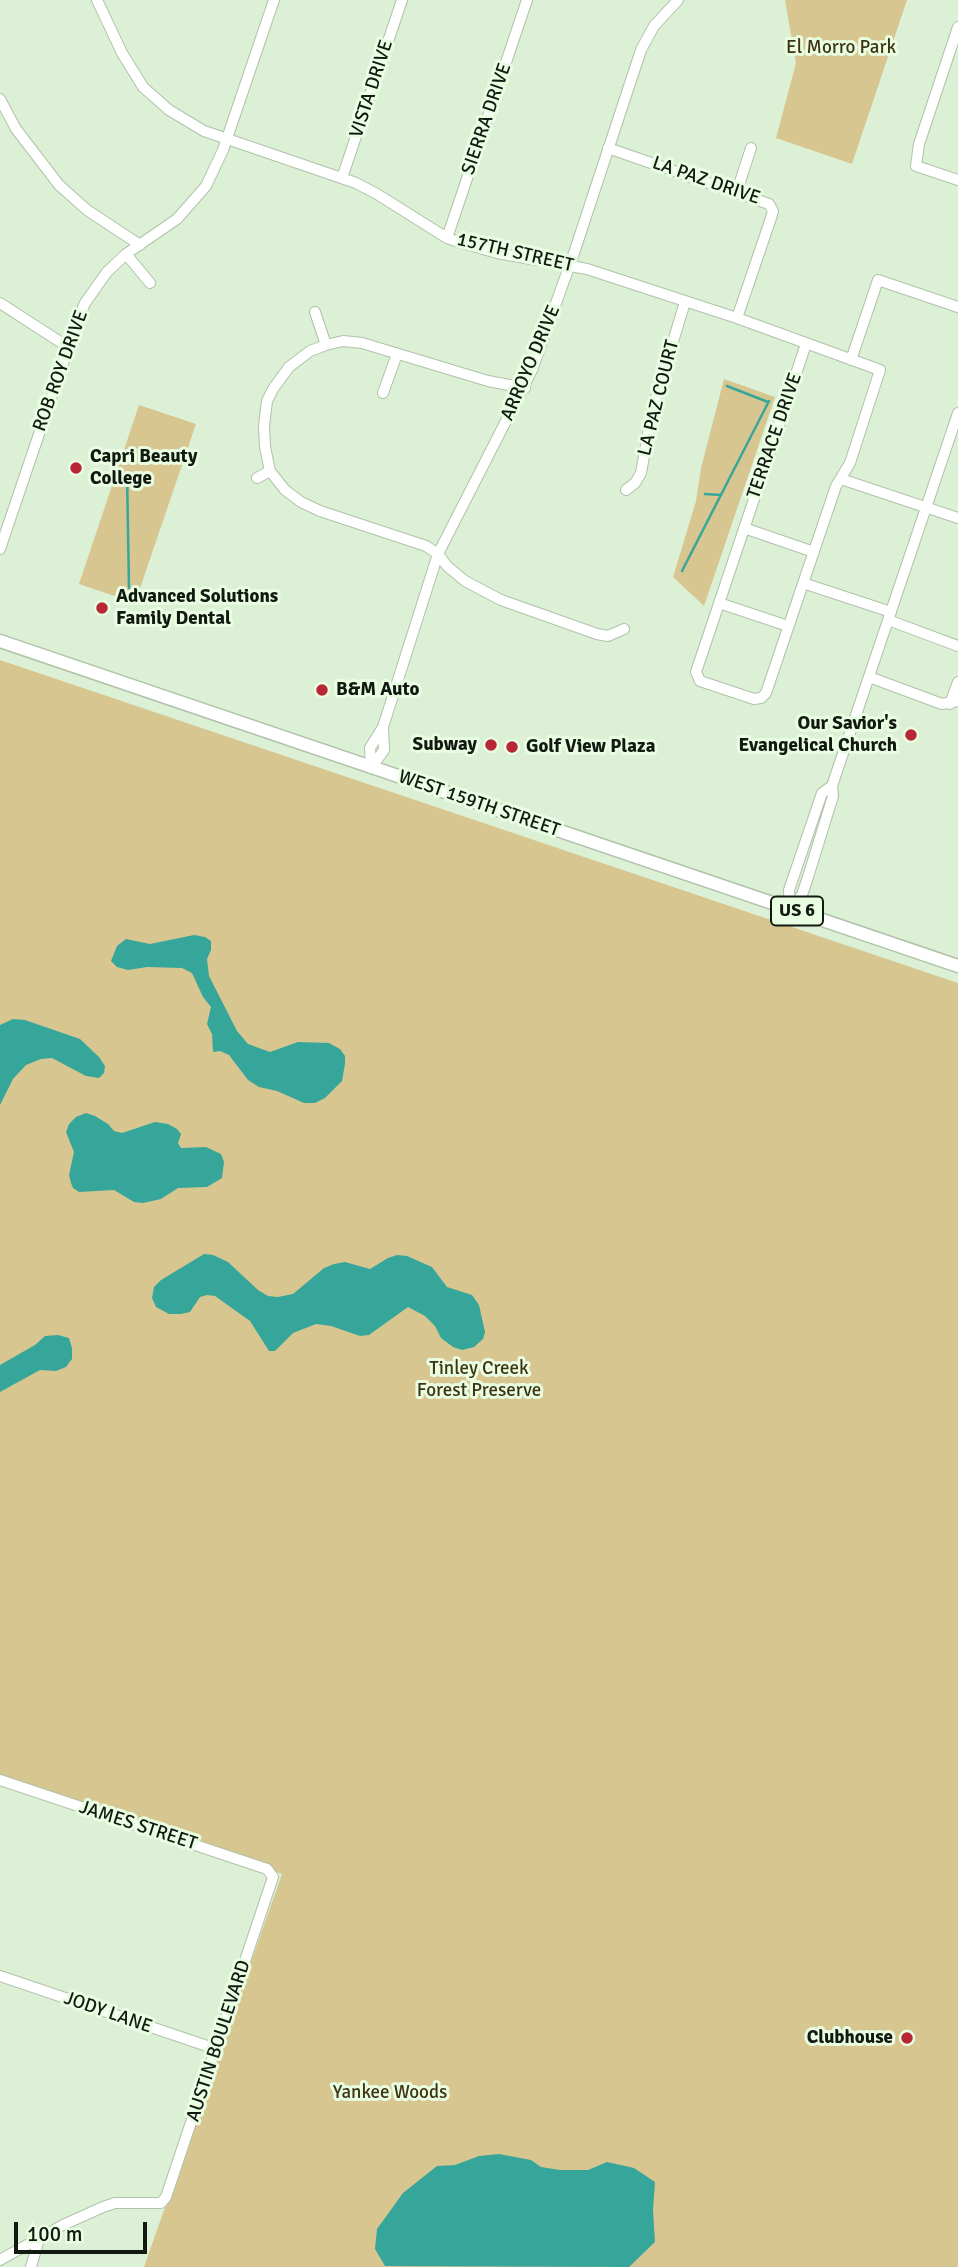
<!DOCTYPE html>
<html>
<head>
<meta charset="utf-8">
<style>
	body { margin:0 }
	#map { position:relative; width:958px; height:2267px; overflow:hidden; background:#dcf0d6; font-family:Signika,sans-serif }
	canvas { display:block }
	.scale { position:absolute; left:14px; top:2222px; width:133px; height:32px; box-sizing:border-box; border:4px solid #121910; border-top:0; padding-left:9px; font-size:21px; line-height:24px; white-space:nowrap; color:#121910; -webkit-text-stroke:5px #e9fde3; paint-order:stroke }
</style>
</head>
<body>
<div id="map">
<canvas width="958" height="2267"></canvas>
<div class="scale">100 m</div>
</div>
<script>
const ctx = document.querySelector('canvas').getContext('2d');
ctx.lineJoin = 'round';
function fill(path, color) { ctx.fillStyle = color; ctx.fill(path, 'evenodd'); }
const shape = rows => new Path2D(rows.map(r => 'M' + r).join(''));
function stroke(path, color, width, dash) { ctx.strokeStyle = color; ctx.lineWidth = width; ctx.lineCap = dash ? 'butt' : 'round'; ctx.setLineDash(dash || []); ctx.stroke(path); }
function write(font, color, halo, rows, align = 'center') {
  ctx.font = font + ' Signika,sans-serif'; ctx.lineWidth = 6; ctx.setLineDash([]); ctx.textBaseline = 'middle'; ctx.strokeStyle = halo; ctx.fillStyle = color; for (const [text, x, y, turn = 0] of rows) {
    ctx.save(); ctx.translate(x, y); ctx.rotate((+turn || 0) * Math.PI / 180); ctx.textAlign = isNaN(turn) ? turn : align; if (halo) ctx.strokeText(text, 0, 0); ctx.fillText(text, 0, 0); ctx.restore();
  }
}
const green = shape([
	[785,0,907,0,852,164,776,138,796,63],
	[724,379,775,397,704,606,673,577,696,501,701,468],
	[139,405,196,424,135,603,79,584],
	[0,660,958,983,958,2267,144,2267,282,1874,0,1778]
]);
const water = shape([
	[194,935,205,937,211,941,211,950,207,959,209,976,237,1031,248,1044,270,1052,298,1042,329,1043,340,1049,345,1056,345,1064,342,1081,325,1098,315,1103,304,1103,277,1091,259,1087,248,1080,229,1055,220,1051,213,1052,212,1034,207,1024,211,1007,203,997,192,973,182,968,147,967,128,970,117,967,111,961,117,946,126,939,150,944],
	[13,1019,25,1020,80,1039,99,1057,105,1066,104,1073,99,1078,86,1076,52,1058,41,1059,26,1065,13,1079,0,1105,0,1025],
	[86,1113,95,1116,108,1124,114,1131,122,1133,155,1122,168,1124,177,1129,181,1134,178,1143,181,1148,206,1147,221,1154,224,1162,222,1178,207,1187,178,1188,161,1199,143,1203,134,1202,114,1190,79,1192,73,1188,71,1183,69,1175,74,1152,66,1132,69,1124,76,1117],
	[204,1254,213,1255,228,1262,258,1290,268,1296,278,1297,293,1294,324,1268,334,1264,345,1262,370,1269,388,1258,397,1255,407,1256,432,1267,447,1287,472,1295,479,1305,485,1332,483,1339,474,1347,462,1350,453,1347,441,1338,435,1326,425,1316,408,1307,369,1335,360,1336,331,1326,316,1324,293,1333,275,1351,269,1351,250,1321,215,1296,207,1295,200,1297,190,1312,181,1314,169,1314,156,1307,152,1298,154,1287,161,1280],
	[58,1335,69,1338,72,1348,72,1359,66,1367,56,1371,40,1370,0,1392,0,1365,35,1345,45,1336],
	[499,2154,531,2160,541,2167,560,2170,588,2170,607,2162,634,2168,655,2182,653,2210,655,2242,629,2267,385,2266,375,2249,377,2229,403,2193,437,2166,455,2165,479,2156]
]);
const stream = shape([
	[727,386,768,402],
	[127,473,129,588],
	[705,494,721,495],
	[682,571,769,401]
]);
const minor = shape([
	[97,0,122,53,143,87,169,110,204,131,356,183,377,194,447,238,462,243,497,253,587,269,737,318,880,370,850,463,836,486,766,693,761,698,754,699,700,681,696,672,806,344],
	[958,27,919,144,916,166,958,180],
	[0,99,16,129,59,185,87,210,140,245],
	[608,148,769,204,773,211,771,218,737,318],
	[342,178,402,0],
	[737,191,751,148],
	[447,238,527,0],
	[126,254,150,283],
	[0,303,68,347],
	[326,345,343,341,362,343,488,381,525,388],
	[851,360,878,280,958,307],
	[383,393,397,354],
	[270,471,265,447,264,426,267,401,273,389,289,367,310,351,326,345,315,312],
	[257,478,270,471,285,490,301,502,320,511,426,546,438,554,447,566,465,581,501,600,597,634,608,636,624,629],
	[841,479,958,518],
	[626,490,635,483,641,473,652,411,685,302],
	[744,528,814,552],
	[0,549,78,319,85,303,107,272,126,254,177,219,206,186,223,150,274,0],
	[803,583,891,612],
	[719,603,788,626],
	[888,620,958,646],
	[869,677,942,704,958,701],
	[950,704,958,682],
	[371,768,370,748,383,727,438,554,532,370,574,253,641,50,654,26,678,0],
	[371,768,384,750,383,728],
	[790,909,802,895,808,877,833,796,832,786,958,413],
	[790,909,789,890,822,793,832,786],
	[0,1780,267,1869,273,1877,166,2197,161,2203,115,2203,103,2207,63,2225,0,2260],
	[0,1976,216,2049],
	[31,2267,39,2239]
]);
const major = shape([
	[0,641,958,966]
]);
const markers = [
	[76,468,7,"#b82735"],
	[102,608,7,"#b82735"],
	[322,690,7,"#b82735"],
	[911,735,7,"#b82735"],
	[491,745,7,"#b82735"],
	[512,747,7,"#b82735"],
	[907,2038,7,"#b82735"]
];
const shields = [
	[797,911,52]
];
const shieldNames = [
	["US 6",797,911]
];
const parkNames = [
	["El Morro Park",841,48],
	["Tinley Creek",479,1369],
	["Forest Preserve",479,1391],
	["Yankee Woods",390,2093]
];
const streetNames = [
	["VISTA DRIVE",372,89,-72],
	["SIERRA DRIVE",487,119,-71],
	["LA PAZ DRIVE",706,181,19],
	["157TH STREET",515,253,13],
	["ARROYO DRIVE",531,363,-67],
	["ROB ROY DRIVE",61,371,-70],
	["LA PAZ COURT",659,398,-76],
	["TERRACE DRIVE",775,436,-71],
	["WEST 159TH STREET",479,804,19],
	["JAMES STREET",138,1826,18],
	["JODY LANE",108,2013,19],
	["AUSTIN BOULEVARD",219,2041,-72]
];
const poiNames = [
	["Capri Beauty",90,457],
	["College",90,479],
	["Advanced Solutions",116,597],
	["Family Dental",116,619],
	["B&M Auto",336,690],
	["Our Savior's",897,724,"right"],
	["Evangelical Church",897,746,"right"],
	["Subway",477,745,"right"],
	["Golf View Plaza",526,747],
	["Clubhouse",893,2038,"right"]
];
fill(green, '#d8c691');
fill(water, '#36a69b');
stroke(stream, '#36a69b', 2.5);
stroke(minor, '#b0c2aa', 12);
stroke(major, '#b0c2aa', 15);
stroke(minor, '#fff', 10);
stroke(major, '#fff', 12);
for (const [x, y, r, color] of markers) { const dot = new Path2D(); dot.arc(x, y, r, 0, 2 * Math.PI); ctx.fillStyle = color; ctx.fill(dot); stroke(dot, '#e9fde3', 2.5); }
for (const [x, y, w] of shields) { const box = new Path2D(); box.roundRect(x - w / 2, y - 14.5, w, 29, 5); ctx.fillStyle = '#e9fde3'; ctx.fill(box); stroke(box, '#121910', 2); }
write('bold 18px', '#121910', null, shieldNames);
write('19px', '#3f3412', '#e9fde3', parkNames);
write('19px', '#121910', '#e9fde3', streetNames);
write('bold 19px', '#121910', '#e9fde3', poiNames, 'left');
</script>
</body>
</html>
